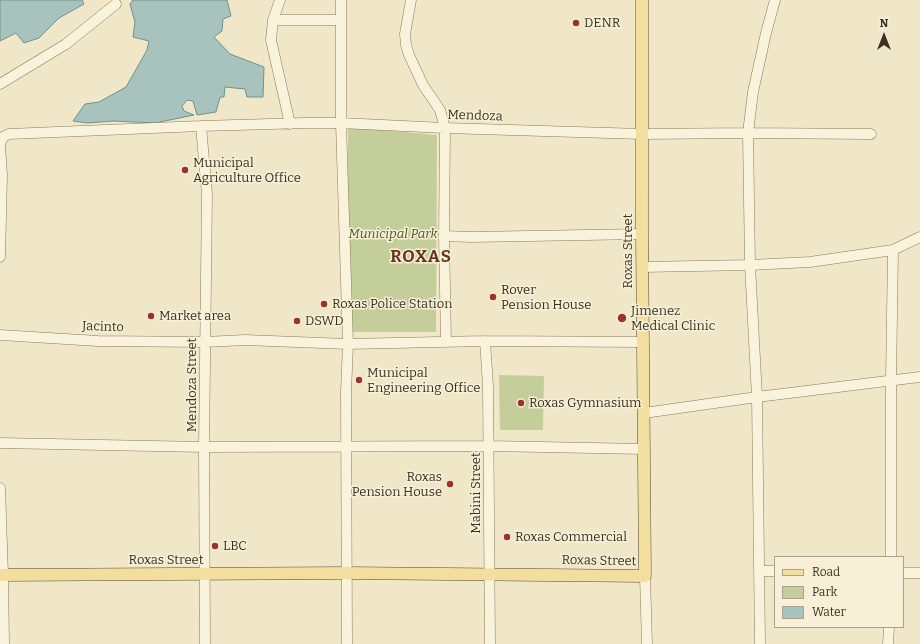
<!DOCTYPE html>
<html>
<head>
<meta charset="utf-8">
<style>
	body { margin:0 }
	#map { position:relative; width:920px; height:644px; overflow:hidden; background:#efe7c7; font-family:Bitter,serif }
	canvas { display:block }
	.legend { position:absolute; left:774px; top:556px; width:130px; height:72px; box-sizing:border-box; background:#f7f0d7; border:1px solid #aca38e; margin:0; padding:5px 7px; list-style:none; font-size:12px; color:#3c3020 }
	.legend li { display:flex; align-items:center; gap:8px; height:20px }
	.legend b { width:20px; border:1px solid #aca38e }
	.north { position:absolute; left:864px; top:16px; width:40px; height:40px; -webkit-text-stroke:3px #f7f0d7; paint-order:stroke; rotate:0deg; font-size:11px; font-weight:700; line-height:16px; text-align:center; color:#3c3020 }
	.north::after { content:''; display:block; margin:auto; width:14px; height:18px; background:#3c3020; clip-path:polygon(50% 0,100% 100%,50% 72%,0 100%) }
</style>
</head>
<body>
<div id="map">
<canvas width="920" height="644"></canvas>
<ul class="legend">
<li><b style="height:5px;background:#f2dfa0"></b>Road</li>
<li><b style="height:11px;background:#c4ce9b"></b>Park</li>
<li><b style="height:11px;background:#a8c3bd"></b>Water</li>
</ul>
<div class="north">N</div>
</div>
<script>
const ctx = document.querySelector('canvas').getContext('2d');
ctx.lineJoin = 'round';
function fill(path, color) { ctx.fillStyle = color; ctx.fill(path, 'evenodd'); }
const shape = rows => new Path2D(rows.map(r => 'M' + r).join(''));
function stroke(path, color, width, dash) { ctx.strokeStyle = color; ctx.lineWidth = width; ctx.lineCap = dash ? 'butt' : 'round'; ctx.setLineDash(dash || []); ctx.stroke(path); }
function write(font, color, halo, rows, align = 'center') {
  ctx.font = font + ' Bitter,serif'; ctx.lineWidth = 3; ctx.setLineDash([]); ctx.textBaseline = 'middle'; ctx.strokeStyle = halo; ctx.fillStyle = color; for (const [text, x, y, turn = 0] of rows) {
    ctx.save(); ctx.translate(x, y); ctx.rotate((+turn || 0) * Math.PI / 180); ctx.textAlign = isNaN(turn) ? turn : align; if (halo) ctx.strokeText(text, 0, 0); ctx.fillText(text, 0, 0); ctx.restore();
  }
}
const green = shape([
	[348,127,437,135,436,332,348,332],
	[499,375,544,376,543,430,500,430]
]);
const water = shape([
	[0,0,82,0,84,4,59,18,39,38,24,43,16,33,0,41,0,0],
	[133,0,227,0,231,16,223,19,222,31,214,37,230,54,264,67,263,97,247,97,245,89,225,87,224,97,220,97,216,112,197,115,193,101,187,100,182,106,184,111,194,115,155,123,114,121,87,123,73,121,85,104,99,102,126,87,147,50,149,41,133,37,135,22,130,4,133,0]
]);
const minor = shape([
	[280,0,273,20,271,40,290,124],
	[341,0,341,123,348,344,346,392,347,644],
	[411,0,405,34,406,45,409,55,423,85,440,110,445,128,444,236],
	[273,20,341,20],
	[0,84,66,44,116,4],
	[201,126,207,194,204,447,205,644],
	[0,144,3,137,9,134,201,126,305,123,341,123,445,128,642,134,748,133,871,134],
	[0,146,2,175,0,257],
	[642,267,750,265,810,262,893,250,920,237],
	[0,335,98,341,205,342,245,340,348,344,485,341,643,342],
	[485,341,488,386,490,644],
	[446,342,444,236,472,237,642,234],
	[644,413,757,397,920,377],
	[0,443,204,447,489,446,645,449],
	[0,488,3,575,4,644],
	[891,557,891,381,893,250],
	[760,571,775,571],
	[903,573,920,573],
	[645,576,647,644],
	[760,644,757,397,750,265,748,133,753,92,766,33,775,0],
	[888,644,889,627]
]);
const major = shape([
	[0,575,347,573,645,576,642,234,642,0]
]);
const markers = [
	[576,23,4,"#9c332b"],
	[185,170,4,"#9c332b"],
	[493,297,4,"#9c332b"],
	[324,304,4,"#9c332b"],
	[151,316,4,"#9c332b"],
	[622,318,5,"#9c332b"],
	[297,321,4,"#9c332b"],
	[359,380,4,"#9c332b"],
	[521,403,4,"#9c332b"],
	[450,484,4,"#9c332b"],
	[507,537,4,"#9c332b"],
	[215,546,4,"#9c332b"]
];
const poiNames = [
	["DENR",584,23],
	["Municipal",193,163],
	["Agriculture Office",193,178],
	["Rover",501,290],
	["Pension House",501,305],
	["Roxas Police Station",332,304],
	["Jimenez",631,311],
	["Medical Clinic",631,326],
	["Market area",159,316],
	["DSWD",305,321],
	["Municipal",367,373],
	["Engineering Office",367,388],
	["Roxas Gymnasium",529,403],
	["Roxas",442,477,"right"],
	["Pension House",442,492,"right"],
	["Roxas Commercial",515,537],
	["LBC",223,546]
];
const streetNames = [
	["Mendoza",475,116,2],
	["Roxas Street",628,251,-90],
	["Jacinto",103,327,2],
	["Mendoza Street",192,385,-90],
	["Mabini Street",476,493,-90],
	["Roxas Street",166,560],
	["Roxas Street",599,561,1]
];
const parkNames = [
	["Municipal Park",393,234]
];
const districtNames = [
	["ROXAS",421,257]
];
fill(green, '#c4ce9b');
fill(water, '#a8c3bd');
stroke(water, '#6f928c', 1);
stroke(minor, '#8c795c', 11);
stroke(major, '#5a4730', 13);
stroke(minor, '#faf3db', 10);
stroke(major, '#f2dfa0', 12);
for (const [x, y, r, color] of markers) { const dot = new Path2D(); dot.arc(x, y, r, 0, 2 * Math.PI); ctx.fillStyle = color; ctx.fill(dot); stroke(dot, '#f7f0d7', 1.5); }
write('13px', '#3c3020', '#f7f0d7', poiNames, 'left');
write('13px', '#3c3020', '#f7f0d7', streetNames);
write('italic 13px', '#485926', '#f7f0d7', parkNames);
ctx.letterSpacing = '1px';
write('bold 17px', '#69341e', '#f7f0d7', districtNames);
ctx.letterSpacing = '0px';
</script>
</body>
</html>
